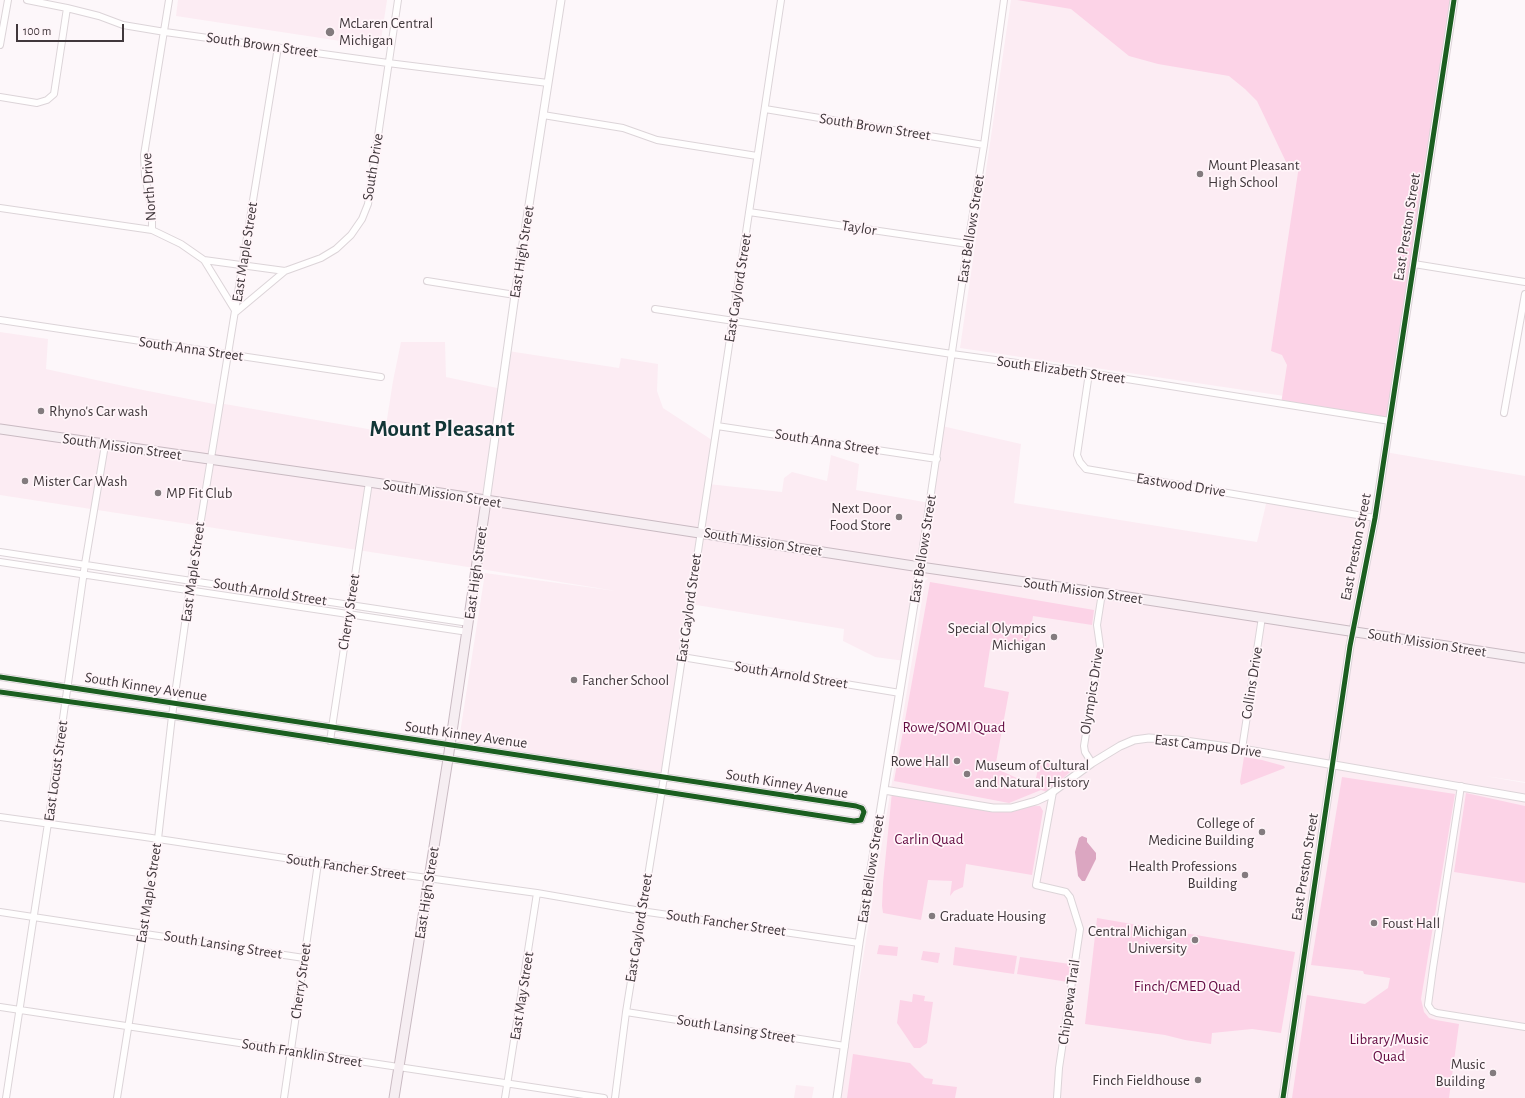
<!DOCTYPE html>
<html>
<head>
<meta charset="utf-8">
<style>
	body { margin:0 }
	#map { position:relative; width:1525px; height:1098px; overflow:hidden; background:#fdf7fa; font-family:"Alegreya Sans",sans-serif }
	canvas { display:block }
	.scale { position:absolute; left:16px; top:24px; width:108px; height:18px; box-sizing:border-box; border:2px solid #41383c; border-top:0; padding-left:5px; font-size:12px; line-height:14px; white-space:nowrap; color:#41383c; -webkit-text-stroke:3px #fff5f9; paint-order:stroke }
</style>
</head>
<body>
<div id="map">
<canvas width="1525" height="1098"></canvas>
<div class="scale">100 m</div>
</div>
<script>
const ctx = document.querySelector('canvas').getContext('2d');
ctx.lineJoin = 'round';
function fill(path, color) { ctx.fillStyle = color; ctx.fill(path, 'evenodd'); }
const shape = rows => new Path2D(rows.map(r => 'M' + r).join(''));
function stroke(path, color, width, dash) { ctx.strokeStyle = color; ctx.lineWidth = width; ctx.lineCap = dash ? 'butt' : 'round'; ctx.setLineDash(dash || []); ctx.stroke(path); }
function write(font, color, halo, rows, align = 'center') {
  ctx.font = font + ' "Alegreya Sans",sans-serif'; ctx.lineWidth = 3.5; ctx.setLineDash([]); ctx.textBaseline = 'middle'; ctx.strokeStyle = halo; ctx.fillStyle = color; for (const [text, x, y, turn = 0] of rows) {
    ctx.save(); ctx.translate(x, y); ctx.rotate((+turn || 0) * Math.PI / 180); ctx.textAlign = isNaN(turn) ? turn : align; if (halo) ctx.strokeText(text, 0, 0); ctx.fillText(text, 0, 0); ctx.restore();
  }
}
const built = shape([
	[178,0,387,0,380,47,176,16],
	[1011,0,1440,0,1379,410,960,348],
	[0,332,48,339,46,369,128,387,219,405,219,403,385,432,393,381,401,342,445,342,446,377,502,389,508,351,619,368,621,358,658,364,657,391,663,408,715,442,708,484,782,492,784,478,792,472,827,481,831,455,859,464,856,490,930,503,942,426,1021,444,1014,503,1257,542,1267,500,1375,518,1385,452,1525,476,1525,782,1485,776,1525,783,1525,1098,840,1098,925,581,928,578,920,576,905,661,875,657,843,641,844,629,690,604,664,777,458,746,485,573,616,591,468,567,0,495],
	[796,1085,814,1087,812,1098,794,1098]
]);
const green = shape([
	[1017,0,1454,0,1390,421,1281,404,1287,365,1282,355,1271,351,1299,166,1287,164,1257,101,1245,89,1229,76,1158,64,1129,56,1071,9],
	[930,582,1094,610,1092,625,1033,616,1028,648,991,642,984,687,1009,692,995,768,1021,780,1035,782,1040,761,1065,765,1070,772,1047,792,1041,790,1009,803,894,781],
	[1244,757,1262,760,1284,766,1285,768,1241,785,1240,782],
	[1342,777,1455,794,1421,999,1424,1012,1429,1018,1436,1020,1459,1024,1449,1098,1292,1098,1307,995,1365,1004,1388,988,1390,978,1364,974,1363,971,1311,965],
	[892,792,985,807,1040,806,1043,811,1032,875,966,864,963,887,954,891,950,896,952,881,928,880,921,920,883,913,882,906,883,883],
	[1466,793,1525,806,1525,883,1454,872],
	[1097,918,1295,952,1281,1033,1252,1029,1212,1033,1211,1044,1185,1040,1165,1035,1085,1024],
	[879,945,898,947,897,956,877,954],
	[955,947,1017,956,1014,974,953,965],
	[923,951,940,953,938,963,921,960],
	[1020,957,1070,964,1068,982,1017,974],
	[913,994,925,996,924,1001,933,1002,927,1043,920,1048,914,1048,897,1023,900,1000,912,1002],
	[853,1054,910,1063,925,1078,933,1079,932,1084,957,1087,955,1098,847,1098]
]);
const water = shape([
	[1082,836,1087,838,1087,842,1096,853,1096,859,1085,881,1082,881,1078,876,1075,852,1079,838]
]);
const minor = shape([
	[27,0,67,8,99,16,123,25,165,32,388,63,548,83],
	[169,0,144,155,145,176,152,211,152,230,181,244,204,260,285,271,321,258,336,249,351,235,362,219,368,204,398,0],
	[0,45,8,0],
	[0,97,37,103,47,100,54,94,67,8],
	[765,109,984,145],
	[543,115,623,128,657,140,757,156],
	[0,208,152,230],
	[749,212,968,244],
	[204,260,236,312,285,271],
	[1414,264,1525,282],
	[427,281,515,295],
	[655,309,952,354,1089,373,1390,421],
	[0,320,381,377],
	[1089,373,1077,455,1080,462,1086,469,1375,518],
	[1504,413,1525,294],
	[717,426,937,459],
	[0,552,469,623],
	[0,562,468,632],
	[920,567,968,244,984,145,1004,0],
	[682,657,900,693],
	[0,677,856,806,862,808,864,812,861,820,854,821,172,716,0,692],
	[330,741,369,482],
	[1242,749,1262,617],
	[1092,763,1085,752,1084,746,1100,646,1097,625,1102,593],
	[1461,786,1433,968,1428,1005,1432,1011,1437,1013,1525,1027],
	[1053,792,1036,885,1066,892,1070,897,1080,929,1059,1068,1057,1098],
	[0,817,145,837,318,863,537,893,641,911,859,943],
	[0,912,304,958],
	[0,1007,604,1098],
	[626,1012,845,1046],
	[6,1098,50,810,85,564,105,445],
	[117,1098,158,839,172,716,191,581,278,47],
	[284,1098,318,863],
	[505,1098,537,893],
	[615,1098,626,1012,664,777,781,0]
]);
const tertiary = shape([
	[486,501,515,295,561,0],
	[884,790,993,808,1011,808,1036,801,1047,796,1092,763,1120,746,1134,740,1149,738,1178,740,1242,749,1525,798],
	[837,1098,859,943,920,567],
	[1283,1098,1350,646,1375,518,1454,0]
]);
const primary = shape([
	[0,429,369,482,920,567,1102,593,1525,658],
	[394,1098,448,759,486,501]
]);
const cycleway = shape([
	[0,677,856,806,862,808,864,812,861,820,854,821,172,716,0,692],
	[1283,1098,1350,646,1375,518,1454,0]
]);
const markers = [
	[330,32,5,"#837b7e"],
	[1200,174,4,"#837b7e"],
	[41,411,4,"#837b7e"],
	[25,481,4,"#837b7e"],
	[158,493,4,"#837b7e"],
	[899,517,4,"#837b7e"],
	[1054,637,4,"#837b7e"],
	[574,680,4,"#837b7e"],
	[957,761,4,"#837b7e"],
	[967,774,4,"#837b7e"],
	[1262,832,4,"#837b7e"],
	[1245,875,4,"#837b7e"],
	[932,916,4,"#837b7e"],
	[1374,923,4,"#837b7e"],
	[1195,940,4,"#837b7e"],
	[1493,1073,4,"#837b7e"],
	[1198,1080,4,"#837b7e"]
];
const poiNames = [
	["McLaren Central",339,23],
	["Michigan",339,40],
	["Mount Pleasant",1208,165],
	["High School",1208,182],
	["Rhyno's Car wash",49,411],
	["Mister Car Wash",33,481],
	["MP Fit Club",166,493],
	["Next Door",891,508,"right"],
	["Food Store",891,525,"right"],
	["Special Olympics",1046,628,"right"],
	["Michigan",1046,645,"right"],
	["Fancher School",582,680],
	["Rowe Hall",949,761,"right"],
	["Museum of Cultural",975,765],
	["and Natural History",975,782],
	["College of",1254,823,"right"],
	["Medicine Building",1254,840,"right"],
	["Health Professions",1237,866,"right"],
	["Building",1237,883,"right"],
	["Graduate Housing",940,916],
	["Foust Hall",1382,923],
	["Central Michigan",1187,931,"right"],
	["University",1187,948,"right"],
	["Music",1485,1064,"right"],
	["Building",1485,1081,"right"],
	["Finch Fieldhouse",1190,1080,"right"]
];
const streetNames = [
	["South Brown Street",262,45,8],
	["South Brown Street",875,127,9],
	["South Drive",373,167,-81],
	["North Drive",149,187,-94],
	["East Preston Street",1407,227,-81],
	["Taylor",859,228,9],
	["East Bellows Street",971,229,-81],
	["East Maple Street",245,252,-81],
	["East High Street",522,252,-81],
	["East Gaylord Street",738,288,-81],
	["South Anna Street",191,349,8],
	["South Elizabeth Street",1061,370,8],
	["South Anna Street",827,442,9],
	["South Mission Street",122,447,8],
	["Eastwood Drive",1181,485,9],
	["South Mission Street",442,494,9],
	["South Mission Street",763,542,9],
	["East Preston Street",1356,547,-79],
	["East Bellows Street",923,549,-81],
	["East Maple Street",193,572,-82],
	["East High Street",476,573,-82],
	["South Mission Street",1083,591,8],
	["South Arnold Street",270,592,9],
	["East Gaylord Street",689,608,-82],
	["Cherry Street",349,612,-81],
	["South Mission Street",1427,643,9],
	["South Arnold Street",791,675,9],
	["Collins Drive",1252,683,-81],
	["South Kinney Avenue",146,687,9],
	["Olympics Drive",1092,691,-81],
	["South Kinney Avenue",466,735,8],
	["East Campus Drive",1208,746,7],
	["East Locust Street",56,771,-82],
	["South Kinney Avenue",787,784,9],
	["South Fancher Street",346,867,8],
	["East Preston Street",1305,867,-81],
	["East Bellows Street",871,869,-81],
	["East Maple Street",149,893,-81],
	["East High Street",427,893,-81],
	["South Fancher Street",726,923,8],
	["East Gaylord Street",639,928,-81],
	["South Lansing Street",223,945,9],
	["Cherry Street",301,981,-82],
	["East May Street",522,996,-81],
	["Chippewa Trail",1069,1002,-82],
	["South Lansing Street",736,1029,9],
	["South Franklin Street",302,1053,9]
];
const parkNames = [
	["Rowe/SOMI Quad",954,727],
	["Carlin Quad",929,839],
	["Finch/CMED Quad",1187,986],
	["Library/Music",1389,1039],
	["Quad",1389,1056]
];
const townNames = [
	["Mount Pleasant",442,429]
];
fill(built, '#fcecf3');
fill(green, '#fcd3e7');
fill(water, '#dba6c1');
stroke(minor, '#dcd4d8', 8);
stroke(tertiary, '#dcd4d8', 9);
stroke(primary, '#c9bac2', 11);
stroke(minor, '#fffefe', 6);
stroke(tertiary, '#fffefe', 7);
stroke(primary, '#f6eef2', 9);
stroke(cycleway, '#1b5e20', 5);
for (const [x, y, r, color] of markers) { const dot = new Path2D(); dot.arc(x, y, r, 0, 2 * Math.PI); ctx.fillStyle = color; ctx.fill(dot); stroke(dot, '#fff5f9', 1.5); }
write('15px', '#41383c', '#fff5f9', poiNames, 'left');
write('15px', '#41383c', '#fff5f9', streetNames);
write('15px', '#640b42', '#fff5f9', parkNames);
write('bold 23px', '#123536', '#fff5f9', townNames);
</script>
</body>
</html>
